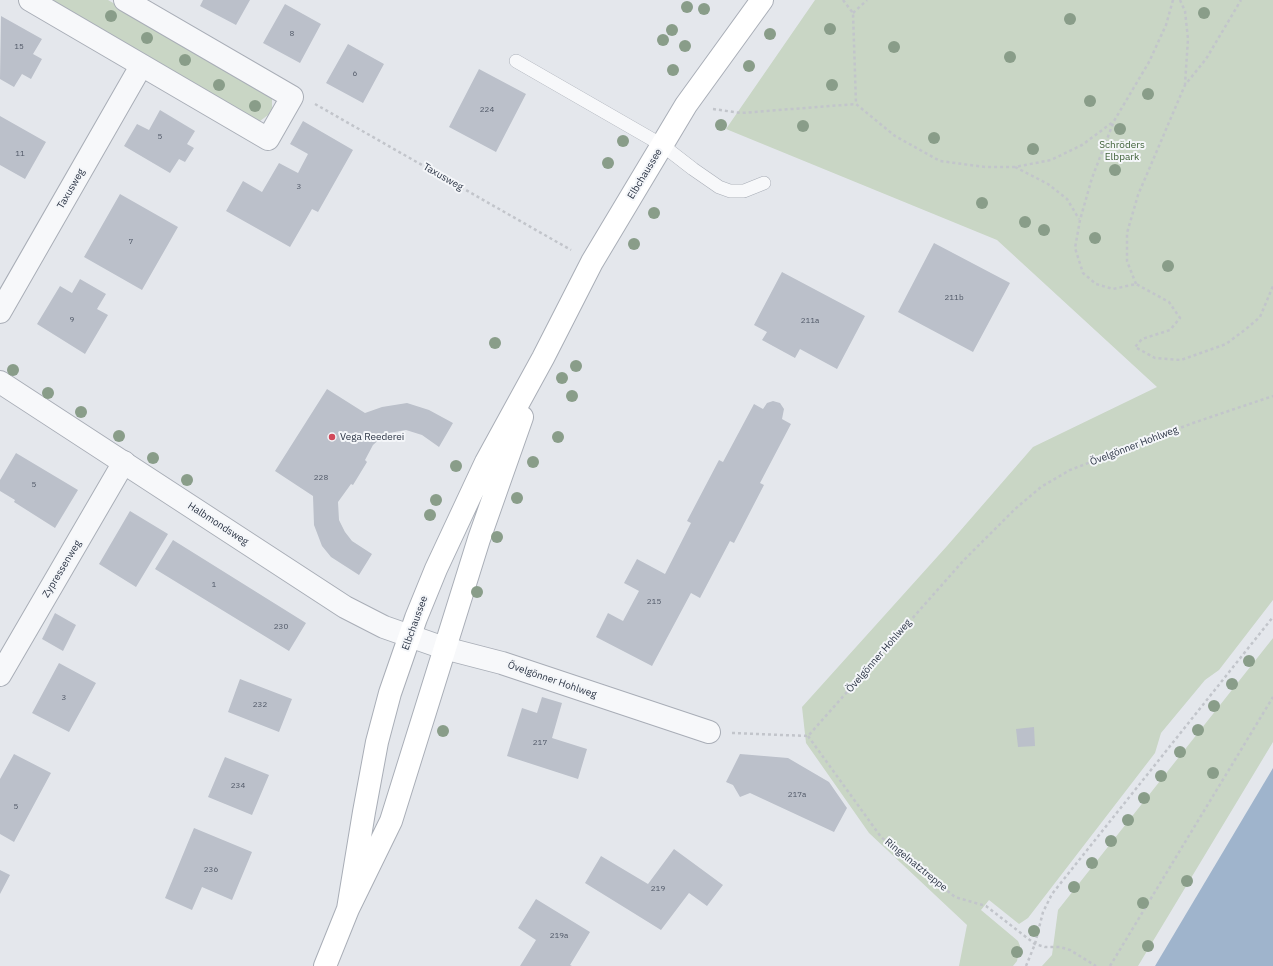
<!DOCTYPE html>
<html>
<head>
<meta charset="utf-8">
<style>
	body { margin:0 }
	canvas { display:block; background:#e4e7ec }
</style>
</head>
<body>
<canvas width="1273" height="966"></canvas>
<script>
const ctx = document.querySelector('canvas').getContext('2d');
ctx.lineJoin = 'round';
function fill(path, color) { ctx.fillStyle = color; ctx.fill(path, 'evenodd'); }
const shape = rows => new Path2D(rows.map(r => 'M' + r).join(''));
function stroke(path, color, width, dash) { ctx.strokeStyle = color; ctx.lineWidth = width; ctx.lineCap = dash ? 'butt' : 'round'; ctx.setLineDash(dash || []); ctx.stroke(path); }
function write(font, color, halo, rows, align = 'center') {
  ctx.font = font + ' "IBM Plex Sans",sans-serif'; ctx.lineWidth = 4; ctx.setLineDash([]); ctx.textBaseline = 'middle'; ctx.strokeStyle = halo; ctx.fillStyle = color; for (const [text, x, y, turn = 0] of rows) {
    ctx.save(); ctx.translate(x, y); ctx.rotate((+turn || 0) * Math.PI / 180); ctx.textAlign = isNaN(turn) ? turn : align; if (halo) ctx.strokeText(text, 0, 0); ctx.fillText(text, 0, 0); ctx.restore();
  }
}
const green = shape([
	[49,0,108,0,264,90,272,98,272,108,268,115,260,121,249,118],
	[815,0,1273,0,1273,600,1219,670,1205,680,1161,733,1155,753,1028,918,1019,924,989,900,981,910,1018,941,1020,946,1017,961,1013,966,959,966,967,925,869,833,806,743,802,707,947,546,1033,447,1157,387,997,240,726,129],
	[1273,638,1273,742,1138,966,1042,966,1052,955,1058,910]
]);
const water = shape([
	[1273,768,1273,966,1155,966]
]);
const building = shape([
	[203,0,250,0,236,25,200,6],
	[285,4,321,24,300,63,263,43],
	[1,16,42,39,33,54,42,59,31,79,22,74,14,87,0,79],
	[348,44,384,64,363,103,326,83],
	[479,69,526,94,496,152,449,127],
	[160,110,195,131,187,144,194,148,185,162,179,159,170,173,124,146,137,124,149,130],
	[0,116,46,142,25,179,0,165],
	[303,121,353,150,318,212,312,209,290,247,226,211,243,181,262,192,279,163,298,173,308,154,290,144],
	[120,194,178,227,142,290,84,257],
	[934,243,1010,283,973,352,898,312],
	[782,272,865,316,837,369,800,349,795,358,762,340,767,332,754,325],
	[80,279,106,294,97,309,108,315,85,354,37,324,60,286,72,293],
	[327,389,365,413,382,407,407,403,429,410,453,423,439,447,422,435,406,430,389,433,382,437,373,445,365,460,367,462,353,485,351,484,338,502,339,520,345,532,352,541,372,554,359,575,331,557,322,546,314,525,313,496,275,471],
	[773,401,780,403,784,409,782,419,791,424,760,483,764,485,734,543,730,541,700,598,691,593,652,666,596,637,608,613,623,621,639,591,624,583,637,559,665,574,691,523,687,521,719,460,723,462,754,404,763,409,767,403],
	[16,453,78,490,55,528,14,502,15,500,0,491,0,480],
	[130,511,168,534,136,587,99,564],
	[173,540,306,623,289,651,155,569],
	[55,613,76,625,63,651,42,639],
	[59,663,96,683,69,732,32,713],
	[240,679,292,699,279,732,228,712],
	[542,697,562,703,552,738,587,749,578,779,507,756,522,708,537,713],
	[1034,727,1035,746,1018,747,1016,729],
	[14,754,51,773,14,842,0,834,0,779],
	[740,754,788,758,829,782,847,808,834,832,750,793,740,797,733,785,726,782],
	[225,757,269,775,252,815,208,797],
	[194,828,252,852,232,900,202,887,192,910,165,898],
	[674,849,723,885,707,906,689,893,661,930,585,883,601,856,648,884],
	[0,870,10,875,0,894],
	[536,899,590,932,570,965,572,966,520,966,536,940,518,928]
]);
const path = shape([
	[843,0,853,13,856,104],
	[1173,0,1166,25,1149,62,1114,121,1092,178,1080,220,1075,248,1083,273,1096,284,1113,289,1136,284,1169,302,1180,318,1170,330,1142,339,1135,347,1155,358,1181,360,1226,344,1246,329,1260,317,1273,286],
	[1180,0,1185,11,1188,39,1185,84],
	[853,13,867,0],
	[315,104,571,250],
	[713,109,741,113,856,104,895,136,940,161,985,167,1015,167,1051,160,1082,145,1113,122],
	[1015,167,1048,184,1067,199,1079,219],
	[1136,284,1127,261,1127,233,1138,195,1185,85,1206,59,1241,0],
	[732,733,808,736,964,560,1015,509,1041,487,1070,470,1193,423,1273,396],
	[808,736,881,837,955,897,986,906,1035,944,1045,947,1060,947,1070,950,1096,966],
	[1026,966,1035,944,1043,912,1052,894,1273,617],
	[1110,966,1273,697]
]);
const service = shape([
	[516,61,662,145,693,169,719,187,730,191,744,191,764,183]
]);
const minor = shape([
	[30,0,268,139,292,97,125,0],
	[0,312,141,66],
	[444,648,502,663,709,732],
	[0,675,124,462]
]);
const tertiary = shape([
	[0,382,345,607,384,627,444,648]
]);
const secondary = shape([
	[348,909,364,812,377,742,390,693,416,618,436,569,486,462,543,358,592,262,686,105,762,0],
	[325,966,348,909,391,821,479,539,522,417]
]);
const trees = [
	[687,7],
	[704,9],
	[1204,13],
	[111,16],
	[1070,19],
	[830,29],
	[672,30],
	[770,34],
	[147,38],
	[663,40],
	[685,46],
	[894,47],
	[1010,57],
	[185,60],
	[749,66],
	[673,70],
	[219,85],
	[832,85],
	[1148,94],
	[1090,101],
	[255,106],
	[721,125],
	[803,126],
	[1120,129],
	[934,138],
	[623,141],
	[1033,149],
	[608,163],
	[1115,170],
	[982,203],
	[654,213],
	[1025,222],
	[1044,230],
	[1095,238],
	[634,244],
	[1168,266],
	[495,343],
	[576,366],
	[13,370],
	[562,378],
	[48,393],
	[572,396],
	[81,412],
	[119,436],
	[558,437],
	[153,458],
	[533,462],
	[456,466],
	[187,480],
	[517,498],
	[436,500],
	[430,515],
	[497,537],
	[477,592],
	[1249,661],
	[1232,684],
	[1214,706],
	[1198,730],
	[443,731],
	[1180,752],
	[1213,773],
	[1161,776],
	[1144,798],
	[1128,820],
	[1111,841],
	[1092,863],
	[1187,881],
	[1074,887],
	[1143,903],
	[1034,931],
	[1148,946],
	[1017,952]
];
const markers = [
	[332,437,4,"#d1495b"]
];
const numberNames = [
	["8",292,34],
	["15",19,47],
	["6",355,74],
	["224",487,110],
	["5",160,137],
	["11",20,154],
	["3",299,187],
	["7",131,242],
	["211b",954,298],
	["9",72,320],
	["211a",810,321],
	["228",321,478],
	["5",34,485],
	["1",214,585],
	["215",654,602],
	["230",281,627],
	["3",64,698],
	["232",260,705],
	["217",540,743],
	["234",238,786],
	["217a",797,795],
	["5",16,807],
	["236",211,870],
	["219",658,889],
	["219a",559,936]
];
const parkNames = [
	["Schröders",1122,145],
	["Elbpark",1122,157]
];
const streetNames = [
	["Elbchaussee",645,174,-59],
	["Taxusweg",443,177,30],
	["Taxusweg",71,189,-60],
	["Övelgönner Hohlweg",1134,446,-21],
	["Halbmondsweg",218,524,33],
	["Zypressenweg",62,569,-59],
	["Elbchaussee",415,623,-70],
	["Övelgönner Hohlweg",879,656,-49],
	["Övelgönner Hohlweg",552,680,19],
	["Ringelnatztreppe",916,865,39]
];
const poiNames = [
	["Vega Reederei",340,437]
];
fill(green, '#c9d6c5');
fill(water, '#9fb4cc');
fill(building, '#bbc0ca');
stroke(service, '#a9aeb7', 14);
stroke(minor, '#a9aeb7', 24);
stroke(tertiary, '#a9aeb7', 24);
stroke(secondary, '#a9aeb7', 24);
stroke(path, '#c2c5cb', 2.5, [3, 3]);
stroke(service, '#f7f8fa', 13);
stroke(minor, '#f7f8fa', 22);
stroke(tertiary, '#f7f8fa', 22);
stroke(secondary, '#fff', 22);
ctx.fillStyle = '#899d89';
for (const [x, y] of trees) { ctx.beginPath(); ctx.arc(x, y, 6, 0, 2 * Math.PI); ctx.fill(); }
for (const [x, y, r, color] of markers) { const dot = new Path2D(); dot.arc(x, y, r, 0, 2 * Math.PI); ctx.fillStyle = color; ctx.fill(dot); stroke(dot, '#f4f6f9', 1.5); }
write('8px', '#4f5766', null, numberNames);
write('10px', '#3f6138', '#f4f6f9', parkNames);
write('10px', '#2b3445', '#f4f6f9', streetNames);
write('10px', '#2b3445', '#f4f6f9', poiNames, 'left');
</script>
</body>
</html>
